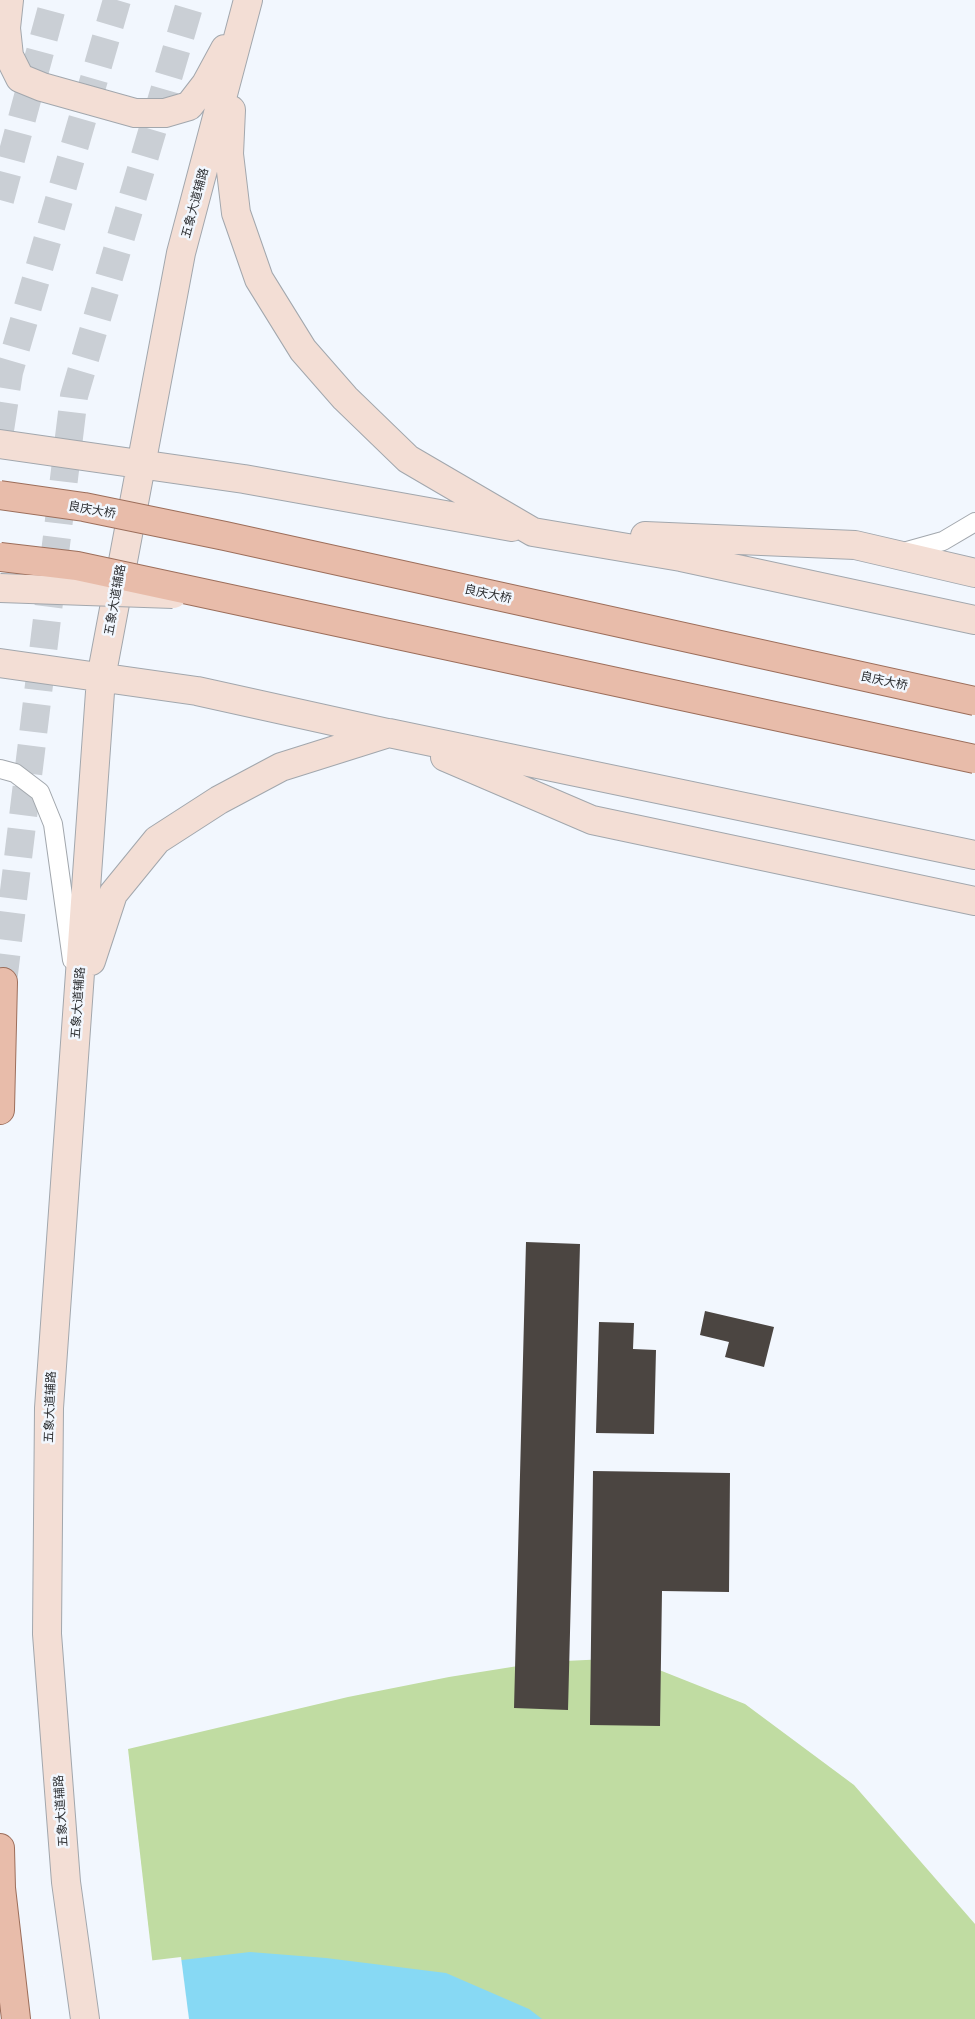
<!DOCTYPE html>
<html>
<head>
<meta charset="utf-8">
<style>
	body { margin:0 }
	canvas { display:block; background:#f2f7fe }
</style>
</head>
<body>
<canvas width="975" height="2019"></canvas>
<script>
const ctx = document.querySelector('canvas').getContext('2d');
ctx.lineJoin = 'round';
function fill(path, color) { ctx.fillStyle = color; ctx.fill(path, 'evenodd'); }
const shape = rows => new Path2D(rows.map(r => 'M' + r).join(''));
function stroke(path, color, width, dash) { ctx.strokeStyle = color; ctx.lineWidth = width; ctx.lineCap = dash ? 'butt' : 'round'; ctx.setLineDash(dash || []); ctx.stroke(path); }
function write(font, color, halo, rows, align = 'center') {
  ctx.font = font + ' "Golos Text","Noto Sans SC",sans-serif'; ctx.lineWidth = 5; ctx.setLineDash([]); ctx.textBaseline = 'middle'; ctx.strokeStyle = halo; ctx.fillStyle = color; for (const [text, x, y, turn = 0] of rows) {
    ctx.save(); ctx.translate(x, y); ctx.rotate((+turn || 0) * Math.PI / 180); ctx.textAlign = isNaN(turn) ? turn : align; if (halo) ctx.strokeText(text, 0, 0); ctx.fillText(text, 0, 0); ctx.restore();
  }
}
const green = shape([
	[629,1658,745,1704,854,1785,975,1924,975,2019,159,2019,128,1749,348,1697,449,1677,543,1662]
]);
const water = shape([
	[250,1952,326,1958,446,1973,529,2009,542,2019,0,2019,105,1969]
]);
const pier = shape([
	[181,1957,189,2019,0,2019,0,1983,105,1966]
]);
const building = shape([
	[526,1242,580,1244,568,1710,514,1708],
	[705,1311,774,1327,764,1367,725,1357,729,1342,700,1335],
	[599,1322,634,1323,633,1349,656,1350,654,1434,596,1433],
	[593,1471,730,1473,729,1592,662,1591,660,1726,590,1725]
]);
const secondaryTunnel = shape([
	[0,200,54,0]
]);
const primaryTunnel = shape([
	[0,430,9,372,117,0],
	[3,982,74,396,191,0]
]);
const lane = shape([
	[900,553,943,541,975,522],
	[0,769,15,773,40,792,53,824,72,960]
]);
const secondary = shape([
	[9,0,6,28,9,56,20,78,42,87,135,113,165,113,189,106,206,84,225,49],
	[231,110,229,154,236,213,259,279,303,350,345,398,408,459,533,532,681,557,975,620],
	[0,444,244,479,512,527],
	[645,536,855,545,975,573],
	[0,663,197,691,387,733],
	[445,757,592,820,975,901],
	[91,961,113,894,157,840,219,800,281,767,389,733,975,855],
	[85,2019,66,1882,47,1634,49,1408,101,678,181,253,248,0]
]);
const primary = shape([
	[0,1110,3,982],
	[0,1848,1,1888,16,2019]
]);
const secondaryBridge = shape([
	[0,588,173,594]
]);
const primaryBridge = shape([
	[0,495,84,507,225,536,975,701],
	[0,557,77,566,975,759]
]);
const streetNames = [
	["五象大道辅路",195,203,-75],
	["良庆大桥",92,510,10],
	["良庆大桥",488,594,12],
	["五象大道辅路",115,600,-80],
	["良庆大桥",884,681,12],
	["五象大道辅路",78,1003,-86],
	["五象大道辅路",50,1407,-88],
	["五象大道辅路",61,1811,-94]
];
fill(green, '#c0dca2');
fill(water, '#87d9f4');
fill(pier, '#f2f7fe');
fill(building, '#4b4541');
stroke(secondaryTunnel, '#cacfd5', 28, [28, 14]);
stroke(primaryTunnel, '#cacfd5', 28, [28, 14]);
stroke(lane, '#a2a7ad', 20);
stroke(secondary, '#a2a7ad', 30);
stroke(primary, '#9c6e5b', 30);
stroke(lane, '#fff', 18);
stroke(secondary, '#f3ded5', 28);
stroke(primary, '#e8bcaa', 28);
stroke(secondaryBridge, '#a2a7ad', 30, []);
stroke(primaryBridge, '#9c6e5b', 30, []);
stroke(secondaryBridge, '#f3ded5', 28);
stroke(primaryBridge, '#e8bcaa', 28);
write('12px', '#2c2e31', '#f2f7fe', streetNames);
</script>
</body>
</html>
